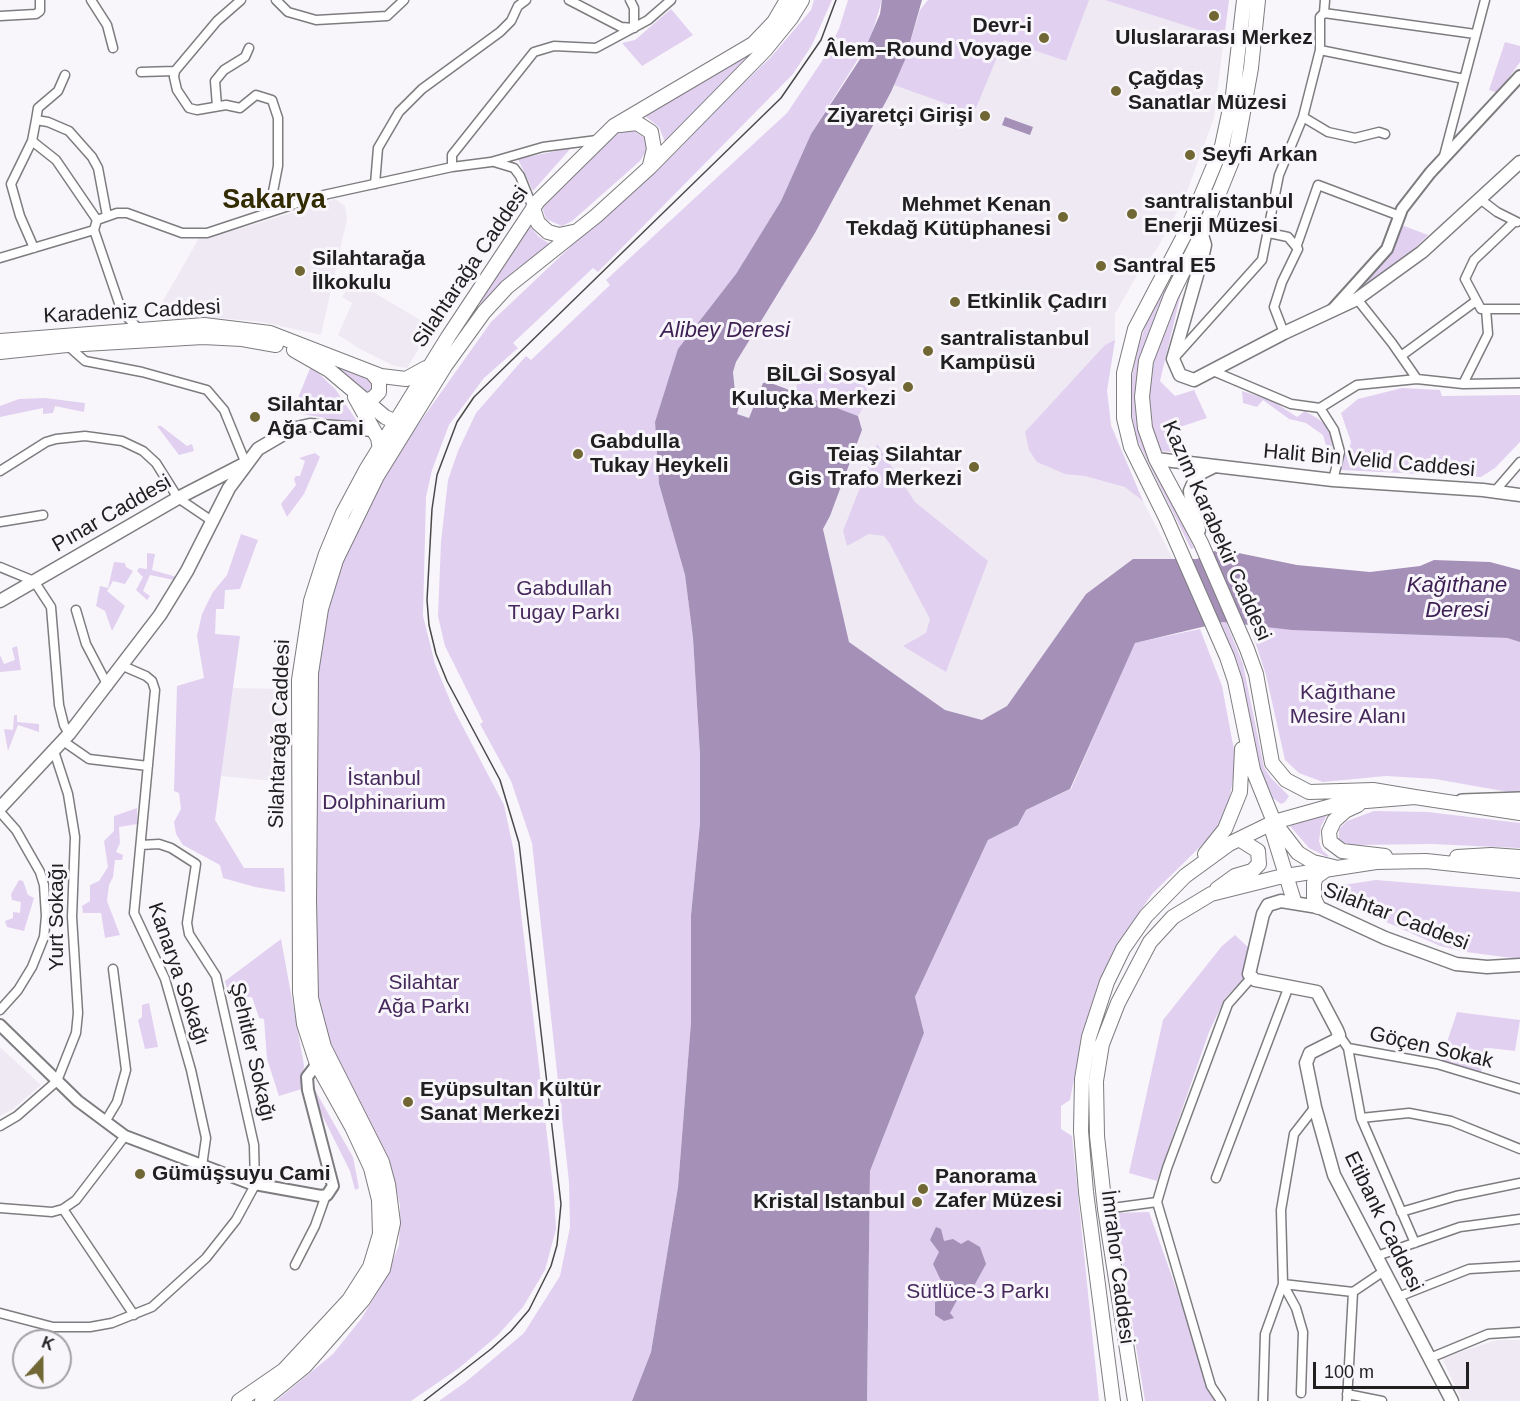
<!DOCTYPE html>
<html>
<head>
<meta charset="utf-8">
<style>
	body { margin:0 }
	#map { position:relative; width:1520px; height:1401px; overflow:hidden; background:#f9f6fb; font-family:Arial,sans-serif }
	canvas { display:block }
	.north { position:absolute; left:12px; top:1329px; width:60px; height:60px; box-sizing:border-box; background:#f9f6fb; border:2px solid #a3a0a4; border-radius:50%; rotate:21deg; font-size:16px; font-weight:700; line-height:24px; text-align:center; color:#212021 }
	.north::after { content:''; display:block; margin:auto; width:21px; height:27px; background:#716734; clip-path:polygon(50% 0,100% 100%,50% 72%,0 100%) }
	.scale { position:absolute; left:1313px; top:1362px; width:156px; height:27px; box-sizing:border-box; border:3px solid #212021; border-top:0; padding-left:8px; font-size:18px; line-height:21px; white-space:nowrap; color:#212021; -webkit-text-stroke:4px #f9f6fb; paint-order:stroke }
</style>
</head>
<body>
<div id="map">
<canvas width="1520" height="1401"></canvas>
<div class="north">K</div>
<div class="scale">100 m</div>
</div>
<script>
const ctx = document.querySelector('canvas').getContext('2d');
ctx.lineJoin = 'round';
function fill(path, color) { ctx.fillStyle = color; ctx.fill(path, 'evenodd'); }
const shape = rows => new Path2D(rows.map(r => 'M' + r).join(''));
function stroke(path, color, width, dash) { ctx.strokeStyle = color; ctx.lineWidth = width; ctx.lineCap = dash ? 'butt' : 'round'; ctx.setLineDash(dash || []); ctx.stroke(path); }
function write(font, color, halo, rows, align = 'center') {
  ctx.font = font + ' Arial,sans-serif'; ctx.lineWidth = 6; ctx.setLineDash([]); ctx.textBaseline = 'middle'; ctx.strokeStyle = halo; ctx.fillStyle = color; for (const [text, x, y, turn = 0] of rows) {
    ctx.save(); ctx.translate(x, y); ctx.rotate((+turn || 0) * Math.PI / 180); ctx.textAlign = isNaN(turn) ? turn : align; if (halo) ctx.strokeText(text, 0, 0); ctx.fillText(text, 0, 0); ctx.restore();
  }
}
const built = shape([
	[928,0,1229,0,1214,118,1185,197,1157,249,1140,270,1115,314,1115,340,1107,392,1111,424,1143,501,1173,559,1133,559,1086,594,1007,706,982,720,945,710,849,642,823,529,830,516,862,431,858,416,763,383,749,418,737,414,742,395,735,392,733,372,736,362,815,233,891,92,905,60,920,10],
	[335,199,345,206,347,219,321,335,262,322,219,318,178,319,151,312,152,305,160,306,199,238,249,226],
	[353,280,432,327,407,368,394,366,360,349,338,335,352,303,342,297],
	[233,688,287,689,284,782,221,776],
	[0,1047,41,1085,13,1109,0,1116],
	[1497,1340,1520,1340,1520,1401,1462,1401,1442,1358]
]);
const green = shape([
	[814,0,832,0,812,45,793,74,598,272,593,268,513,343,518,348,484,378,449,425,432,470,426,497,423,616,435,664,454,710,504,805,514,852,554,1195,556,1229,545,1270,523,1307,497,1336,459,1368,411,1401,276,1401,333,1354,361,1319,385,1280,399,1245,400,1205,389,1159,345,1077,320,1018,314,934,315,688,328,603,342,559,381,477,491,322,771,57,811,10],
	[848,0,882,0,870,40,811,134,781,201,666,388,655,422,659,484,685,575,693,638,700,755,700,823,691,915,691,1022,678,1187,651,1352,632,1401,439,1401,467,1381,524,1333,560,1276,570,1227,569,1182,532,843,511,781,480,724,483,722,445,646,438,616,441,542,448,480,458,451,476,413,526,356,531,360,610,285,606,280,787,113,822,61,839,29],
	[928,0,1089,0,1066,61,1004,40,976,108,970,112,894,85,905,60,920,10],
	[1105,0,1229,0,1224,38,1184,25],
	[671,9,693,35,642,66,622,43,635,40],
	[1505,42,1520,46,1520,62,1498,93,1489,90],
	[750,54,751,56,665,142,659,127,645,116],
	[628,127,645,138,648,148,640,161,572,221,562,226,546,219,543,210,545,202,618,129],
	[571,148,533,191,518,159],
	[1399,224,1428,235,1405,258,1365,286],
	[529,225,539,237,550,244,514,271,482,305,478,302],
	[1166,285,1168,287,1143,348,1136,395,1177,513,1194,548,1191,549,1137,440,1131,411,1131,381,1138,347,1149,316],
	[1183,285,1160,381,1175,396,1194,390,1207,418,1174,429,1181,453,1162,451,1152,438,1148,396,1156,349],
	[1115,340,1107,390,1111,426,1143,501,1125,487,1085,476,1065,474,1037,462,1029,450,1025,432,1105,345],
	[327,362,368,376,374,385,372,391,367,394],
	[803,365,866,386,869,398,858,416,795,392],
	[311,366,336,390,359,424,297,413,296,403],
	[1402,388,1440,390,1442,396,1520,395,1520,442,1495,468,1481,477,1341,470,1342,457,1349,450,1351,442,1341,413,1358,399],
	[1242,391,1273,401,1297,417,1305,411,1320,420,1330,431,1334,460,1329,456,1323,435,1306,423,1289,419,1263,400,1257,407,1243,403],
	[45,398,85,403,84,412,55,406,53,413,43,414,43,408,0,417,0,406,19,399],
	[157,426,161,426,187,446,192,444,194,451,179,455],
	[877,444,915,502,988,561,946,672,903,646,926,633,930,619,890,544,884,536,869,534,847,546,843,531],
	[315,453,320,457,304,494,287,517,281,504,296,485,294,479,296,476,300,476,305,461,299,458],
	[241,534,258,540,240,589,225,590,224,609,216,609,215,634,240,636,215,820,244,868,284,868,285,892,255,887,223,878,220,865,183,845,176,834,174,822,181,809,179,793,174,791,177,686,204,678,197,636,202,614,213,592,227,575],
	[147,553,155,554,152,570,177,577,174,580,150,575,143,591,150,596,147,600,136,590,143,577,137,571,139,568,147,569],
	[114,562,125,563,126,567,133,571,125,584,113,581,107,591,125,606,112,631,105,611,96,606,100,586,108,588],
	[1223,614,1243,664,1264,767,1271,778,1289,796,1285,802,1281,804,1273,798,1260,767,1239,667,1218,616],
	[1250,626,1507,638,1520,642,1520,794,1435,779,1386,776,1323,782,1299,773,1285,760,1266,675],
	[1200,629,1222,686,1235,755,1235,771,1228,804,1219,824,1207,840,1152,894,1115,948,1084,1028,1070,1100,1061,1106,1061,1129,1072,1136,1099,1401,867,1401,870,1171,924,1033,915,997,988,840,1018,825,1026,810,1071,789,1134,643],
	[17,646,21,670,0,672,0,655,4,664,15,660,12,648],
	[14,715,17,715,17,722,39,724,39,732,18,725,8,751,4,729,13,730],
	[137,808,137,824,119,827,120,843,116,852,123,855,122,860,115,860,113,877,109,885,107,901,120,935,105,938,101,913,83,913,82,906,90,901,90,885,99,881,108,867,104,841,114,831,114,816],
	[1374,811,1428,812,1520,823,1520,848,1431,844,1354,845,1345,843,1339,839,1339,829,1347,821],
	[1328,813,1321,826,1319,841,1322,850,1329,856,1327,857,1309,848,1290,826],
	[19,880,23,881,28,895,34,898,24,931,7,927,5,921,13,918,13,912,20,913,21,902,12,900,11,894],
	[1376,880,1520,892,1520,959,1466,952,1440,946,1330,897,1330,887],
	[1235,935,1250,949,1245,977,1225,998,1209,1032,1157,1181,1129,1173,1163,1020,1222,946],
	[281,939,304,1065,302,1089,279,1096,267,1059,264,1019,259,1018,252,997,230,998,225,981],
	[149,1003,158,1047,145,1049,138,1020,142,1017,142,1005],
	[1457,1012,1520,1020,1515,1051,1489,1048,1480,1075,1441,1060],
	[312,1085,353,1157,359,1188,355,1190,350,1171,319,1109],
	[1149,1212,1216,1401,1145,1401,1114,1213]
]);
const water = shape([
	[882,0,922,0,905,60,891,92,815,233,736,362,733,372,735,392,742,395,737,414,749,418,763,383,768,382,858,416,862,430,830,516,823,529,849,642,945,710,982,720,1007,706,1086,594,1133,559,1197,559,1219,549,1297,565,1370,572,1420,566,1434,560,1490,562,1520,570,1520,642,1507,638,1292,630,1223,622,1135,643,1070,789,1026,810,1018,825,988,840,915,997,924,1033,870,1171,867,1401,632,1401,651,1352,678,1187,691,1022,691,915,700,823,700,755,693,638,685,575,659,484,655,422,678,349,736,274,781,201,811,134,862,56,880,14],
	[1005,117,1033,127,1030,135,1002,125],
	[936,1227,941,1229,944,1241,953,1239,961,1244,968,1240,980,1247,986,1264,975,1284,977,1296,957,1300,950,1313,954,1318,944,1321,935,1315,935,1302,944,1299,947,1293,933,1264,939,1252,930,1240]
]);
const minor = shape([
	[91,0,107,25,113,48],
	[241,0,217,21,175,71,174,77,177,90,189,108,197,110,226,105,240,108,256,95,272,100,278,118,278,166,269,212],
	[276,0,288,12,316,20,387,16,404,0],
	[569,0,621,27,634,28,634,8,630,0],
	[1324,13,1475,34],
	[0,16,36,14,40,11,40,0],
	[1320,50,1464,79],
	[141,72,175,71],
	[217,106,215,81,224,70,245,57,249,48],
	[1303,117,1328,132,1355,138,1379,132,1385,134],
	[36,120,38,108,58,91,65,75],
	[32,141,11,184,20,216,34,248],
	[1444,156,1485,0],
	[494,162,514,168,520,176,533,208],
	[452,167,452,155,534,52,554,46,596,48,648,20,671,0],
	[375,184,378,148,399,112,422,89,500,32,511,21,518,6,526,0],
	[1480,199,1497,212,1517,222],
	[97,220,56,160,32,141,36,120,48,122,69,131,92,157,98,168,107,216],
	[94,230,97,220,117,213,127,213,182,233,207,233,319,196,452,167,491,162,543,147,597,140],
	[94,230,122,312,139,329],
	[1269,233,1288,237,1298,249,1282,282,1274,307,1284,333],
	[1297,245,1318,185,1400,216],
	[0,258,94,230],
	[1357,299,1392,343,1417,379],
	[1486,309,1481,309,1465,279,1474,260,1514,222],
	[67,345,85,361,142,372,207,390,224,410,246,464],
	[1401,356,1476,301],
	[1175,357,1262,260,1279,175,1303,117,1320,50,1320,17,1324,13,1325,0],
	[1213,371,1291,404,1320,408],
	[1463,384,1520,383],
	[0,471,46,442,56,439,85,436,122,441,143,451,156,463,178,498,212,521],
	[1333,480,1340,452,1334,430,1320,408,1357,385,1417,379,1463,384,1488,334,1486,309,1520,309],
	[1495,491,1520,462],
	[0,522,43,515],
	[0,567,34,581,51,607,59,705,64,725,69,734],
	[76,610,86,644,108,686],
	[123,666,146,676,152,681,155,690,134,913,165,979,191,1070,206,1138,202,1166],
	[63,741,89,759,148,766],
	[0,812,16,830,40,872,44,885,46,916,44,937,32,967,18,990,0,1010],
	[1339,1035,1348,1048,1437,1064,1520,1089],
	[1348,1048,1361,1118,1415,1243],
	[1361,1118,1409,1113,1451,1121,1520,1149],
	[105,1122,117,1102,126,1070,113,969],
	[0,1126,17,1116,57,1081,76,1033,78,1013,72,917,75,837,68,794,54,751],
	[1216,1178,1289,986],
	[1157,1202,1167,1168,1228,1004,1251,978],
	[0,1208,52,1212,63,1209,76,1200,125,1136],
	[63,1209,134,1315],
	[1105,1209,1157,1202,1211,1386,1221,1401],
	[1401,1212,1456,1196,1520,1183],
	[1377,1256,1460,1227,1520,1219],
	[295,1265,315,1226,326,1195],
	[1283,1284,1296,1308,1303,1332,1301,1393],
	[1283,1284,1353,1292,1384,1271],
	[1398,1297,1469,1269,1520,1266],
	[0,1313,53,1327,90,1327,112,1323,152,1307,206,1258,236,1220,255,1185,254,1145,216,976,189,934,187,923,196,864,171,848,159,844,141,845],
	[1430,1358,1488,1334,1520,1332],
	[1347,1394,1382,1401],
	[1263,1401,1265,1334,1283,1284,1281,1210,1294,1134,1315,1107],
	[1347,1401,1353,1292]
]);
const tertiary = shape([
	[1333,309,1387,249,1402,209,1430,173,1520,76],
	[0,1025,78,1101,125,1136,249,1183,321,1196,327,1195,333,1186,308,1090,307,1077,317,1064]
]);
const secondary = shape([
	[1202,235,1205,245,1203,254,1173,359,1180,375,1194,380,1284,333,1357,299,1422,252,1520,162],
	[1156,459,1333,480,1483,490,1520,495],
	[1199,530,1191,502,1190,491,1197,475,1213,467],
	[0,601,178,498,242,465],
	[0,808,69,734,160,615,187,571,229,488,258,449,292,429,310,425,373,430],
	[1452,1401,1334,1175,1315,1107,1306,1063,1310,1053,1336,1040,1339,1035,1337,1030,1317,992,1255,980,1249,974,1263,914,1268,905,1281,901,1318,907,1385,938,1456,964,1487,967,1520,965]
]);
const primary = shape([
	[1244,0,1233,95,1222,146,1187,230,1135,329,1124,373,1124,418,1131,447,1166,518,1227,657,1235,681,1253,770,1274,822,1298,853,1313,862,1334,867],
	[1258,0,1251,68,1236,151,1206,225,1171,296,1146,361,1142,397,1145,428,1156,459,1201,543,1247,649,1256,674,1272,763,1286,780,1309,792,1373,790,1415,797],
	[620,125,637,123,651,132,654,149,650,165],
	[533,208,538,223,548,232,559,235,573,232],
	[0,341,204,325,270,333,381,376,406,379,426,368],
	[294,350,329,370,385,417,403,425],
	[0,352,67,345,203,337,242,339,276,345],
	[355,397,378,438,380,449],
	[364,402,373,398,379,392,379,381,373,374],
	[1358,805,1345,811,1334,821,1329,832,1330,842,1342,851,1385,856],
	[1274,824,1272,830,1294,901],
	[1205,854,1225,829,1240,792,1242,749],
	[1457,857,1491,855,1520,857],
	[1217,889,1235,876,1252,871,1259,864,1258,851,1239,839],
	[1318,907,1314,898,1314,883,1316,877,1327,869],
	[239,1401,284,1370,349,1300,370,1267,380,1234,379,1200,371,1168,352,1127,317,1064,304,1024,300,992,299,680,311,601,326,554,343,513,366,470,448,337,538,201,614,126,753,44,774,22,787,0],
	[262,1401,305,1366,363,1300,383,1269,393,1223,388,1184,382,1162,324,1047,311,998,309,901,311,673,321,609,336,560,377,476,445,366,484,312,507,287,596,216,650,167,765,50,791,18,802,0],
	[1113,1401,1086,1192,1081,1131,1082,1079,1089,1037,1107,982,1123,949,1146,916,1185,876,1229,844,1274,822,1342,803,1415,797,1520,813],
	[1135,1401,1105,1209,1097,1136,1096,1081,1102,1044,1118,1003,1150,942,1173,917,1211,894,1279,877,1376,862,1426,861,1520,871]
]);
const motorway = shape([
	[1462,802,1520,800]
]);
const tram = shape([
	[424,1401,491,1349,511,1331,529,1310,551,1266,557,1245,561,1204,519,843,500,780,447,681,436,654,429,625,427,600,432,509,437,475,457,422,474,397,781,98,821,40,836,0]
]);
const markers = [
	[1214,16,6,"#716734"],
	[1044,38,6,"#716734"],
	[1116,91,6,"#716734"],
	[985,116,6,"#716734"],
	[1190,155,6,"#716734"],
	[1132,214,6,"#716734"],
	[1063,217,6,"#716734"],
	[1101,266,6,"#716734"],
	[300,271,6,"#716734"],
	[955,302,6,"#716734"],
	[928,351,6,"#716734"],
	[908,387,6,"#716734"],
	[255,417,6,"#716734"],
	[578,454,6,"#716734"],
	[974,467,6,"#716734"],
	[408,1102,6,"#716734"],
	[140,1174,6,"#716734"],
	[923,1189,6,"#716734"],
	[917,1202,6,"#716734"]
];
const poiNames = [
	["Devr-i",1032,26,"right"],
	["Âlem–Round Voyage",1032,50,"right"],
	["Uluslararası Merkez",1214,38,"center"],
	["Çağdaş",1128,79],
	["Sanatlar Müzesi",1128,103],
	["Ziyaretçi Girişi",973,116,"right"],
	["Seyfi Arkan",1202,155],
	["santralistanbul",1144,202],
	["Enerji Müzesi",1144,226],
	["Mehmet Kenan",1051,205,"right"],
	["Tekdağ Kütüphanesi",1051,229,"right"],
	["Silahtarağa",312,259],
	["İlkokulu",312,283],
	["Santral E5",1113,266],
	["Etkinlik Çadırı",967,302],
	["santralistanbul",940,339],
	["Kampüsü",940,363],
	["BİLGİ Sosyal",896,375,"right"],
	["Kuluçka Merkezi",896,399,"right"],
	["Silahtar",267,405],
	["Ağa Cami",267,429],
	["Gabdulla",590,442],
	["Tukay Heykeli",590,466],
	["Teiaş Silahtar",962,455,"right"],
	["Gis Trafo Merkezi",962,479,"right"],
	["Eyüpsultan Kültür",420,1090],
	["Sanat Merkezi",420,1114],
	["Gümüşsuyu Cami",152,1174],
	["Panorama",935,1177],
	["Zafer Müzesi",935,1201],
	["Kristal Istanbul",905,1202,"right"]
];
const streetNames = [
	["Silahtarağa Caddesi",471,267,-56],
	["Karadeniz Caddesi",132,312,-3],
	["Halit Bin Velid Caddesi",1369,461,5],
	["Pınar Caddesi",112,514,-30],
	["Kazım Karabekir Caddesi",1216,531,66],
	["Silahtarağa Caddesi",280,734,-88],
	["Yurt Sokağı",57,917,-90],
	["Silahtar Caddesi",1396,917,21],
	["Kanarya Sokağı",178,974,71],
	["Göçen Sokak",1431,1048,13],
	["Şehitler Sokağı",252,1052,77],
	["Etibank Caddesi",1383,1222,64],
	["İmrahor Caddesi",1117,1267,83]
];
const parkNames = [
	["Gabdullah",564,589],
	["Tugay Parkı",564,613],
	["Kağıthane",1348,693],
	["Mesire Alanı",1348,717],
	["İstanbul",384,779],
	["Dolphinarium",384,803],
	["Silahtar",424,983],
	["Ağa Parkı",424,1007],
	["Sütlüce-3 Parkı",978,1292]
];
const waterNames = [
	["Alibey Deresi",725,331],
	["Kağıthane",1457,586],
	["Deresi",1457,611]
];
const districtNames = [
	["Sakarya",274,201]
];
fill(built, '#efe9f4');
fill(green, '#e1d0f0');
fill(water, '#a590b8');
stroke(minor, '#7d7c7f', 11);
stroke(tertiary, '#7d7c7f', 14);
stroke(secondary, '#7d7c7f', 15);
stroke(primary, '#7d7c7f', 16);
stroke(motorway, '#7d7c7f', 18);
stroke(minor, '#fff', 8);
stroke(tertiary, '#fff', 10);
stroke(secondary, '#fff', 12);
stroke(primary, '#fff', 14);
stroke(motorway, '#fff', 15);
stroke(tram, '#4a494a', 1.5);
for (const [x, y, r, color] of markers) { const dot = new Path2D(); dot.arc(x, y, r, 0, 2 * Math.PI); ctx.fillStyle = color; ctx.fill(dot); stroke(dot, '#f9f6fb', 2); }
write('bold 21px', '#212021', '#f9f6fb', poiNames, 'left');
write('21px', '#212021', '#f9f6fb', streetNames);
write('21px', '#46295c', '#f9f6fb', parkNames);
write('italic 22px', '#3e2154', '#f9f6fb', waterNames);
write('bold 27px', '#332b00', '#f9f6fb', districtNames);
</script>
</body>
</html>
